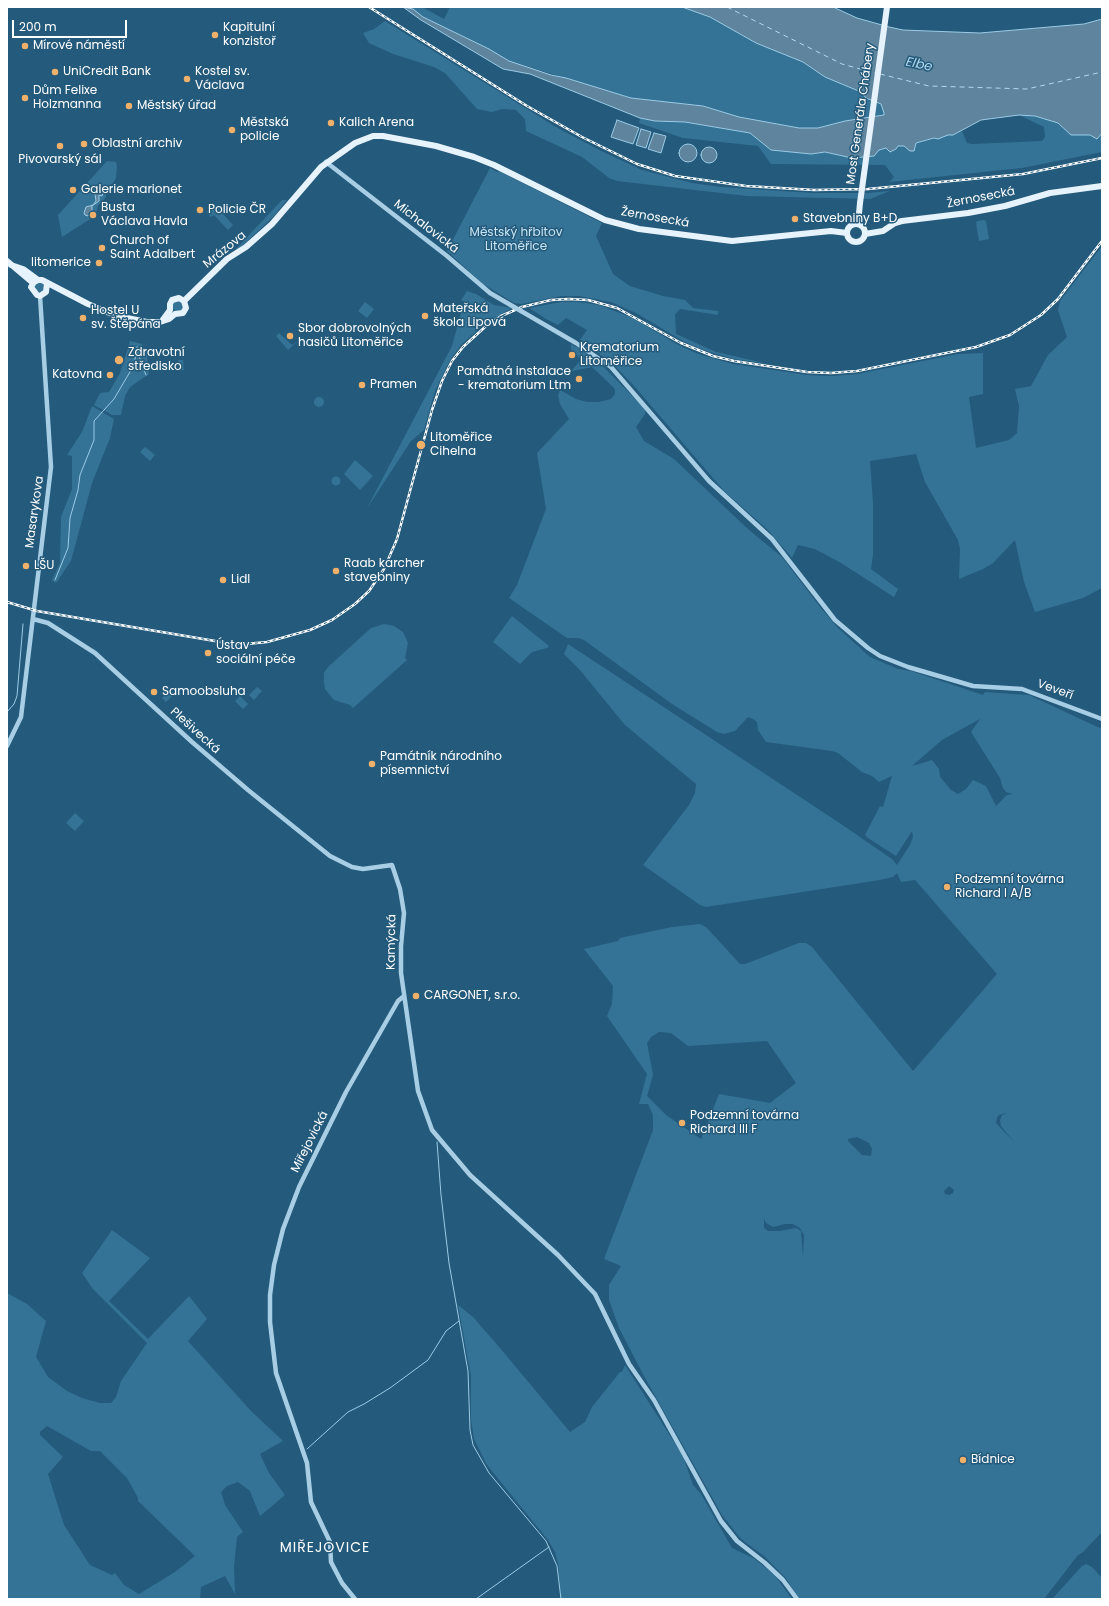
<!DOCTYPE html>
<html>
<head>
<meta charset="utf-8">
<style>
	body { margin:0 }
	#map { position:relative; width:1109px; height:1606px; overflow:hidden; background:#245a7b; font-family:Poppins,sans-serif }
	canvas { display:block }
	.frame { position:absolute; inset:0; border:8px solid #fff; pointer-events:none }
	.scale { position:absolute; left:12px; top:20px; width:115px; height:18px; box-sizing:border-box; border:2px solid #fff; border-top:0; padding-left:5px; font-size:12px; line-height:14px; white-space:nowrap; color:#fff; -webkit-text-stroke:3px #245a7b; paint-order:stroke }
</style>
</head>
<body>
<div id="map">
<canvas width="1109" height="1606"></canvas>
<div class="frame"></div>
<div class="scale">200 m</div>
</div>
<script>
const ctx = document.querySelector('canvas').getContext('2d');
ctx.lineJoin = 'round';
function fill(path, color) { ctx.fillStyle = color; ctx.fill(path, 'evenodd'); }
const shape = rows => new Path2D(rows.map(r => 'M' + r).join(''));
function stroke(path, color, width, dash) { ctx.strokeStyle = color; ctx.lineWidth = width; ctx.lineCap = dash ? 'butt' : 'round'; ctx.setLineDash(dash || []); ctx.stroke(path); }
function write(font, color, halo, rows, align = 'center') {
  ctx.font = font + ' Poppins,sans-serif'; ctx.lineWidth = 3; ctx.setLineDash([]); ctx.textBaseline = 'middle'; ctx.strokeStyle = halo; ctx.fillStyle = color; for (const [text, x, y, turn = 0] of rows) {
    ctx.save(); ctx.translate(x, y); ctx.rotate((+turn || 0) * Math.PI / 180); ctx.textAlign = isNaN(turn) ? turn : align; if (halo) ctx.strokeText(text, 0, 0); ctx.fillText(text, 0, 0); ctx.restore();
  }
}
const green = shape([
	[409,7,422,7,444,19,450,7,682,7,710,17,756,43,803,62,825,77,861,92,866,98,881,104,884,113,884,115,845,121,818,128,799,128,739,117,703,106,631,98,509,61,489,49,423,17],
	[385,21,556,127,601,151,642,170,692,183,721,187,813,193,868,193,890,191,870,199,747,196,617,181,609,178,582,157,526,131,525,119,516,110,502,109,492,112,477,109,445,73,434,67,393,54,369,43,363,33,374,29],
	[1019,115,1035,116,1058,123,1071,135,1090,135,1097,139,1102,133,1102,152,1022,168,889,182,894,177,885,165,771,164,758,146,683,138,639,123,640,118,655,121,685,122,750,133,771,150,811,154,825,152,852,158,886,148,896,149,898,146,904,146,913,151,916,143,948,135,953,135,962,131,967,143,972,144,1042,141,1045,137,1044,127],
	[107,161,116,162,117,166,116,178,113,183,107,187,106,197,98,206,95,216,62,237,58,215],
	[490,168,497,172,499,171,602,223,596,236,613,274,630,286,663,296,685,300,693,308,718,311,718,315,680,309,675,314,676,334,716,352,764,363,734,359,703,350,683,341,636,313,611,302,579,296,561,296,521,304,514,303,483,284,447,251],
	[282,200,287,200,273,217,238,250,235,250],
	[215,205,233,225,228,230,214,215,211,217,206,212],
	[984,220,986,221,989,239,979,241,976,223,977,221],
	[1102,246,1102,588,1083,598,1035,612,1024,582,1015,540,993,563,983,569,959,579,960,549,958,540,925,482,916,454,870,461,873,503,873,555,871,569,898,589,894,597,841,563,815,549,798,545,792,558,768,530,724,491,635,387,613,364,580,340,587,330,566,318,558,325,546,319,529,308,561,302,579,302,599,305,633,318,680,346,701,355,733,364,807,375,831,376,857,374,958,354,983,353,983,394,969,397,976,448,1009,440,1017,433,1019,406,1015,389,1031,386,1048,355,1067,337,1058,310,1060,301],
	'35 287a5 5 0 1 1 10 0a5 5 0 1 1-10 0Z',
	[467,291,476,294,494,305,512,308,483,325,461,345,450,360,435,391,424,430,411,441,366,510,452,346,464,302,461,300],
	'172.5 306a5.5 5.5 0 1 1 11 0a5.5 5.5 0 1 1-11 0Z',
	[365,302,374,309,367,318,358,311],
	[279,333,292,345,298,341,288,350,276,336],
	[130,341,142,344,147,355,149,374,130,387,125,396,121,415,112,415,94,405,100,393,109,392,120,373],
	[571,344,593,356,645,409,645,414,636,427,644,441,674,459,749,530,782,557,820,607,838,628,870,657,898,669,911,671,983,695,985,692,1029,695,1102,729,1102,1532,1083,1552,1078,1555,1044,1599,799,1599,785,1577,764,1556,741,1539,722,1515,645,1378,619,1328,609,1300,609,1285,621,1266,604,1259,647,1146,653,1130,653,1115,648,1104,639,1104,647,1074,607,1016,612,1004,613,986,584,949,618,941,620,938,672,927,700,924,706,927,740,964,745,964,799,943,806,943,812,947,913,1071,997,974,915,880,901,882,897,873,893,877,880,880,706,907,700,905,643,865,689,805,695,793,696,784,625,725,579,669,564,654,568,644,838,822,892,859,897,865,910,845,913,837,912,831,896,856,868,838,865,835,880,806,883,807,892,776,879,782,872,776,862,772,838,753,832,751,766,742,758,730,757,722,753,719,748,717,735,731,724,734,717,732,672,704,584,640,578,638,567,638,509,598,517,585,546,509,537,453,569,419,560,404,558,395,560,390,576,399,587,402,599,402,611,399,615,394,615,389,592,367,573,371,572,370,581,360,571,349],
	[980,719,971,732,1000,778,1003,788,1006,792,1013,794,1007,795,996,806,986,786,973,780,966,789,958,794,951,790,940,777,939,769,932,760,912,766,942,740],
	[659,1032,671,1033,688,1046,767,1041,796,1083,770,1103,719,1094,701,1139,666,1115,647,1096,653,1075,647,1043,651,1037],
	[1007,1113,1002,1115,1000,1120,1001,1126,1014,1142,996,1123,997,1118,999,1115],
	[857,1137,869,1143,872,1149,871,1156,862,1155,848,1141,848,1139],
	[949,1186,954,1190,953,1193,949,1195,945,1194,944,1191],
	[764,1219,766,1223,773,1227,785,1224,793,1224,800,1228,804,1235,803,1257,801,1231,796,1228,779,1231,768,1231,764,1228],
	[178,360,183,360,184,370,178,371],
	'314 402a5 5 0 1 1 10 0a5 5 0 1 1-10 0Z',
	[92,406,114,419,110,438,92,483,71,561,56,583,52,580,60,563,61,517,72,489,72,456,67,455,82,432],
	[145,447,155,455,150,461,140,452],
	[355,460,373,476,360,490,344,474],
	'331.5 481a4.5 4.5 0 1 1 9 0a4.5 4.5 0 1 1-9 0Z',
	[512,616,549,646,547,648,532,652,520,664,493,642],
	[384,624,394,626,403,632,408,643,405,658,407,660,353,708,350,705,334,700,325,689,324,682,324,673,328,667,371,628],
	[257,687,262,691,254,700,249,695],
	[170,690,174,694,166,702,162,698],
	[240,696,248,704,243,709,235,701],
	[75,813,84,821,75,831,66,823],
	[112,1230,150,1258,109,1301,148,1339,189,1296,207,1319,188,1341,251,1411,283,1441,260,1454,269,1473,285,1495,260,1516,250,1491,238,1482,227,1486,221,1492,225,1505,243,1532,237,1537,234,1567,235,1594,225,1576,201,1587,200,1599,7,1599,7,1293,27,1304,46,1321,36,1357,48,1377,67,1391,82,1398,100,1403,111,1403,116,1397,121,1381,147,1343,93,1289,82,1273],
	[47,1426,91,1451,100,1451,127,1478,138,1498,138,1501,195,1556,175,1572,139,1594,124,1585,115,1573,112,1575,90,1565,64,1525,48,1474,63,1457,40,1435,40,1432],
	[458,1305,473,1317,500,1348,570,1432,585,1422,592,1407,620,1372,622,1372,625,1365,683,1456,693,1485,701,1494,732,1548,753,1558,765,1567,776,1577,792,1599,561,1599,558,1564,555,1552,548,1540,487,1465,474,1439,471,1419,471,1376],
	[1086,1564,1092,1567,1102,1578,1102,1599,1052,1599,1082,1566]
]);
const water = shape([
	[403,7,413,9,423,17,489,49,509,61,551,75,566,78,631,98,703,106,739,117,799,128,818,128,845,121,884,115,884,113,881,104,866,98,861,92,825,77,803,62,756,43,710,17,682,7,833,7,857,18,889,27,903,30,980,33,1084,24,1102,19,1102,133,1097,139,1090,135,1071,135,1058,123,1035,116,1019,115,981,120,953,135,948,135,938,139,934,138,916,143,914,151,910,151,904,146,898,146,896,149,890,152,886,148,879,150,874,156,852,158,825,152,811,154,771,150,750,133,685,122,655,121,640,118,530,74,503,69,421,20,403,7],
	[617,120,639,128,633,144,611,137,617,120],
	[641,129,651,132,646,148,636,145,641,129],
	[654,133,666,136,661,153,648,149,654,133],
	'679 153a9 9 0 1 1 18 0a9 9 0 1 1-18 0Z',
	'701 155a8 8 0 1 1 16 0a8 8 0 1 1-16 0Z',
	[100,191,103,193,102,196,99,195,99,201,92,206,92,212,88,216,85,215,84,213,86,207,93,205,96,201,95,194,100,191]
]);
const stream = shape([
	[137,351,146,375],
	[55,580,68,548,70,518,78,490,80,475,94,440,94,421,114,399,134,365,137,347],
	[7,712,14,704,17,696,23,624],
	[437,1142,441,1195,449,1263,468,1371,470,1430,473,1445,489,1473,546,1541,557,1566,561,1599],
	[307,1449,348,1412,364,1404,390,1388,428,1360,446,1331,459,1321],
	[476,1599,549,1547]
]);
const ferry = shape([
	[727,7,842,64,875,73],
	[880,74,929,86,1027,89,1102,72]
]);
const minor = shape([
	[326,162,447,256,490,293,514,307],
	[521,311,576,343,611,367,709,481,772,539,835,620,868,648,880,656,908,667,973,686,1022,689,1102,719],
	[33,619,48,623,95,653,192,742,248,790,330,856,352,867,363,869,392,865,400,889,404,913,401,946,401,973,418,1091,432,1130,470,1175,558,1255,595,1294,629,1364,654,1400,721,1521,737,1541,765,1563,783,1580,797,1599],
	[7,746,21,717,51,467,40,296],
	[355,1599,342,1583,331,1562,330,1542,311,1502,307,1463,276,1373,270,1322,270,1295,274,1265,283,1229,299,1187,346,1092,398,1001,404,996]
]);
const major = shape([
	[858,224,860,203],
	'847 233a9 9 0 1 1 18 0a9 9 0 1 1-18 0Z',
	[865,234,883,231,895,223,902,221,968,213,1005,206,1050,193,1102,186],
	[7,261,33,283],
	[11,265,23,269,38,280,42,280,88,304,117,316,147,322,160,322,169,319,175,314,183,313,186,308,184,301,179,298,172,300,170,304,170,310,162,321],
	[38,280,34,282,31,287,37,295,40,296,46,292,47,283],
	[184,301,227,259,246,247,272,224,321,167,355,143,373,136,383,136,436,146,474,157,494,165,605,220,639,229,732,241,831,231,847,233]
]);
const rail = shape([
	[369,7,527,106,582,137,637,164,675,176,746,186,814,190,868,189,1023,174,1102,158],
	[7,602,37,611,227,643,246,644,267,642,310,630,332,620,355,604,369,591,384,569,397,539,432,410,442,381,452,361,463,347,485,327,501,316,522,307,551,300,569,299,588,300,617,308,681,343,713,356,734,361,807,372,831,373,857,371,976,347,1010,335,1041,315,1058,299,1102,241]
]);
const minorBridge = shape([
	[514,307,521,311]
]);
const majorBridge = shape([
	[860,203,887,7]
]);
const markers = [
	[215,35,4,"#efb06a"],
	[25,46,4,"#efb06a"],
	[55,72,4,"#efb06a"],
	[187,79,4,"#efb06a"],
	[25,98,4,"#efb06a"],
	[129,106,4,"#efb06a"],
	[331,123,4,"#efb06a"],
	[232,130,4,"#efb06a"],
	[84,144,4,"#efb06a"],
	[60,146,4,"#efb06a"],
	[73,190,4,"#efb06a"],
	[200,210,4,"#efb06a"],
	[93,215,4,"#efb06a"],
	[795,219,4,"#efb06a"],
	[102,248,4,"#efb06a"],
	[99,263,4,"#efb06a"],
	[425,316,4,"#efb06a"],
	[83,318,4,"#efb06a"],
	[290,336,4,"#efb06a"],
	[572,355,4,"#efb06a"],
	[119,360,5,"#efb06a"],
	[110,375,4,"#efb06a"],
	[579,379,4,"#efb06a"],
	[362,385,4,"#efb06a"],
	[421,445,5,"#efb06a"],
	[26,566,4,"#efb06a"],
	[336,571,4,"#efb06a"],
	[223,580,4,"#efb06a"],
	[208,653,4,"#efb06a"],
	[154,692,4,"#efb06a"],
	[372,764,4,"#efb06a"],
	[947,887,4,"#efb06a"],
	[416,996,4,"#efb06a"],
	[682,1123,4,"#efb06a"],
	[963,1460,4,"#efb06a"]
];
const poiNames = [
	["Kapitulní",223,28],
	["konzistoř",223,42],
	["Mírové náměstí",33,46],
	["UniCredit Bank",63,72],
	["Kostel sv.",195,72],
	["Václava",195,86],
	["Dům Felixe",33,91],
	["Holzmanna",33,105],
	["Městský úřad",137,106],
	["Městská",240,123],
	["policie",240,137],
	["Kalich Arena",339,123],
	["Oblastní archiv",92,144],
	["Pivovarský sál",60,160,"center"],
	["Galerie marionet",81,190],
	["Busta",101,208],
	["Václava Havla",101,222],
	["Policie ČR",208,210],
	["Stavebniny B+D",803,219],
	["Church of",110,241],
	["Saint Adalbert",110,255],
	["litomerice",91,263,"right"],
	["Mateřská",433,309],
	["škola Lipová",433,323],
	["Hostel U",91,311],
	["sv. Štěpána",91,325],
	["Sbor dobrovolných",298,329],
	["hasičů Litoměřice",298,343],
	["Krematorium",580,348],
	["Litoměřice",580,362],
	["Zdravotní",128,353],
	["středisko",128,367],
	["Památná instalace",571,372,"right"],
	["- krematorium Ltm",571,386,"right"],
	["Katovna",102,375,"right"],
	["Pramen",370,385],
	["Litoměřice",430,438],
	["Cihelna",430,452],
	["Raab karcher",344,564],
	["stavebniny",344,578],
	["LŠU",34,566],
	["Lidl",231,580],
	["Ústav",216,646],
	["sociální péče",216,660],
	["Samoobsluha",162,692],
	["Památník národního",380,757],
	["písemnictví",380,771],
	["Podzemní továrna",955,880],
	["Richard I A/B",955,894],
	["CARGONET, s.r.o.",424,996],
	["Podzemní továrna",690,1116],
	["Richard III F",690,1130],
	["Bídnice",971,1460]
];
const streetNames = [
	["Most Generála Chábery",861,114,-82],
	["Žernosecká",981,198,-11],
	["Žernosecká",655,218,10],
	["Michalovická",426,227,38],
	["Mrázova",225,250,-39],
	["Masarykova",35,512,-82],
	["Veveří",1055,690,20],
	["Plešivecká",195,731,42],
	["Kamýcká",392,942,-89],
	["Miřejovická",310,1142,-63]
];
const parkNames = [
	["Městský hřbitov",516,233],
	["Litoměřice",516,247]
];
const waterNames = [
	["Elbe",919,65,12]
];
const quarterNames = [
	["MIŘEJOVICE",325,1548]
];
fill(green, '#347396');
fill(water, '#5e859d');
stroke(water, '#9bcbe6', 1);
stroke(stream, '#9bcbe6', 1);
stroke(ferry, '#b2d8ed', 1, [5, 4]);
stroke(minor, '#a7cee5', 4.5);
stroke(major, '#e7f3fc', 6);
stroke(rail, '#fff', 2.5);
stroke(rail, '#245a7b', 1, [3]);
stroke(minorBridge, '#a7cee5', 4.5);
stroke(majorBridge, '#e7f3fc', 6);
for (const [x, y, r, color] of markers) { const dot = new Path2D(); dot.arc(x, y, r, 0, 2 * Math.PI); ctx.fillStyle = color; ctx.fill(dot); stroke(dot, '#245a7b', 1.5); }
write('12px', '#fff', '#245a7b', poiNames, 'left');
write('12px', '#fff', '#245a7b', streetNames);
write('12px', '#c9e5f4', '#245a7b', parkNames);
write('italic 13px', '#b2d8ed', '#245a7b', waterNames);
ctx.letterSpacing = '1px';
write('14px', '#fff', '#245a7b', quarterNames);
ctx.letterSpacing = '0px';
</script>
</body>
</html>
